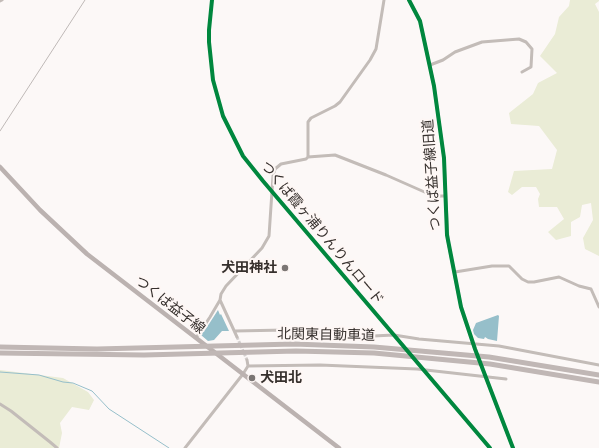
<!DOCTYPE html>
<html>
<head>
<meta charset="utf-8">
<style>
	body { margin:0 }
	canvas { display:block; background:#fcf8f7 }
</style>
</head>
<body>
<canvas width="599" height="448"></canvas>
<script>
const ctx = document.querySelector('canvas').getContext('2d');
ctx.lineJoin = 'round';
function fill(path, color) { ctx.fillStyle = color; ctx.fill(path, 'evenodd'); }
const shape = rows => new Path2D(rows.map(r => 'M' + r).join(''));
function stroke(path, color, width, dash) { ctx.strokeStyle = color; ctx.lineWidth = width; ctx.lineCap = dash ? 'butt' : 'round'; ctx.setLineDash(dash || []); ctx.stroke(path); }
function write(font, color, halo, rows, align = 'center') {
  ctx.font = font + ' "Alegreya Sans","Noto Sans JP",sans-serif'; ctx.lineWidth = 4; ctx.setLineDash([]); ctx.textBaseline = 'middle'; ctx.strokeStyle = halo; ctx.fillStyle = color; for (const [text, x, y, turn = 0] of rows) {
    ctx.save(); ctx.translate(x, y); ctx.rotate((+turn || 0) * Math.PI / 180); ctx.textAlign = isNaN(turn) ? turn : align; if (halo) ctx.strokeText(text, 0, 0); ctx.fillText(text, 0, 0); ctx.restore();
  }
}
const green = shape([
	[570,0,599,0,599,1,595,4,599,12,599,256,585,249,583,238,593,220,591,203,582,205,580,217,571,222,571,236,556,240,548,232,564,219,557,207,539,207,538,199,540,194,536,187,522,187,512,195,508,192,514,171,552,169,557,150,539,126,511,124,509,113,533,94,538,83,557,73,540,56,555,34,559,17,569,6],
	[0,370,63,378,88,392,94,400,89,410,72,407,60,423,62,433,59,448,0,448]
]);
const water = shape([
	[218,310,220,315,221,314,229,331,222,331,214,340,208,341,201,335,209,324],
	[498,315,499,316,497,341,488,339,485,337,484,339,478,338,474,334,473,330,476,323]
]);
const stream = shape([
	[0,372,39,375,63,382,73,383,92,391,109,409,169,448]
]);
const minorTunnel = shape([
	[237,337,247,360]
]);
const tertiaryTunnel = shape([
	[475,349,483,370]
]);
const minor = shape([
	[409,0,420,21,434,86,444,158,448,241,461,307,475,349],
	[0,1,2,0],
	[430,65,443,60,455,52,482,42,519,39,526,42,532,49,531,67,522,72],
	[308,157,308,122,311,118,335,106,340,102,370,60,376,49,384,0],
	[455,272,492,266,509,266,522,279,528,282,534,282,559,277,579,286,591,289,599,307],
	[220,300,237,337],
	[235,331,285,330,373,336,394,335,419,339,499,346,599,365],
	[196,338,210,317,220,300,221,294,226,286,262,248,269,236,273,176,275,169,281,164,306,159,308,157,335,155,386,175,429,194,436,196,445,196],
	[248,366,320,365,417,369,506,379],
	[483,370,513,448],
	[0,404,11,411,50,442,57,448],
	[185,448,243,374,248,366,247,360]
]);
const primary = shape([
	[0,167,40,210,87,254,339,448]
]);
const motorway = shape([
	[0,347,97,349,294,344,374,347,489,357,599,375],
	[0,353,144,355,296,351,374,353,490,364,599,382]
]);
const rail = shape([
	[0,131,85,0]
]);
const cycleway = shape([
	[212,0,209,30,209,42,213,80,223,116,243,156,263,181,490,448],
	[409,0,420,21,434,86,444,158,447,235,461,307,475,349,513,448]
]);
const markers = [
	[285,268,4,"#7b7674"],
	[252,378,4,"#7b7674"]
];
const streetNames = [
	["つくば益子線旧道",432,175,-94],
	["つくば霞ヶ浦りんりんロード",322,233,50],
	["つくば益子線",170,305,38],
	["北関東自動車道",326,335,1]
];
const poiNames = [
	["犬田神社",277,268],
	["犬田北",260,378,"left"]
];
fill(green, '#eaecd6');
fill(water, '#96bfca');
stroke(stream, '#96bfca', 1);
stroke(minorTunnel, '#d4d0cf', 3, [3, 1.5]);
stroke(tertiaryTunnel, '#d4d0cf', 3.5, [3.5, 2]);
stroke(minor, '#c3bcb8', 3);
stroke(primary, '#bbb2b0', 4.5);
stroke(motorway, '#c0b7b5', 5);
stroke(rail, '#bfb9b7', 1);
stroke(cycleway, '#00873e', 4);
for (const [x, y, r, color] of markers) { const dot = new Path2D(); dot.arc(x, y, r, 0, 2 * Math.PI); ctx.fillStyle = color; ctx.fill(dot); stroke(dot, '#fef7f5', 1.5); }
write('14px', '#36302d', '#fef7f5', streetNames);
write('bold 14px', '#36302d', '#fef7f5', poiNames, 'right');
</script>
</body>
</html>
